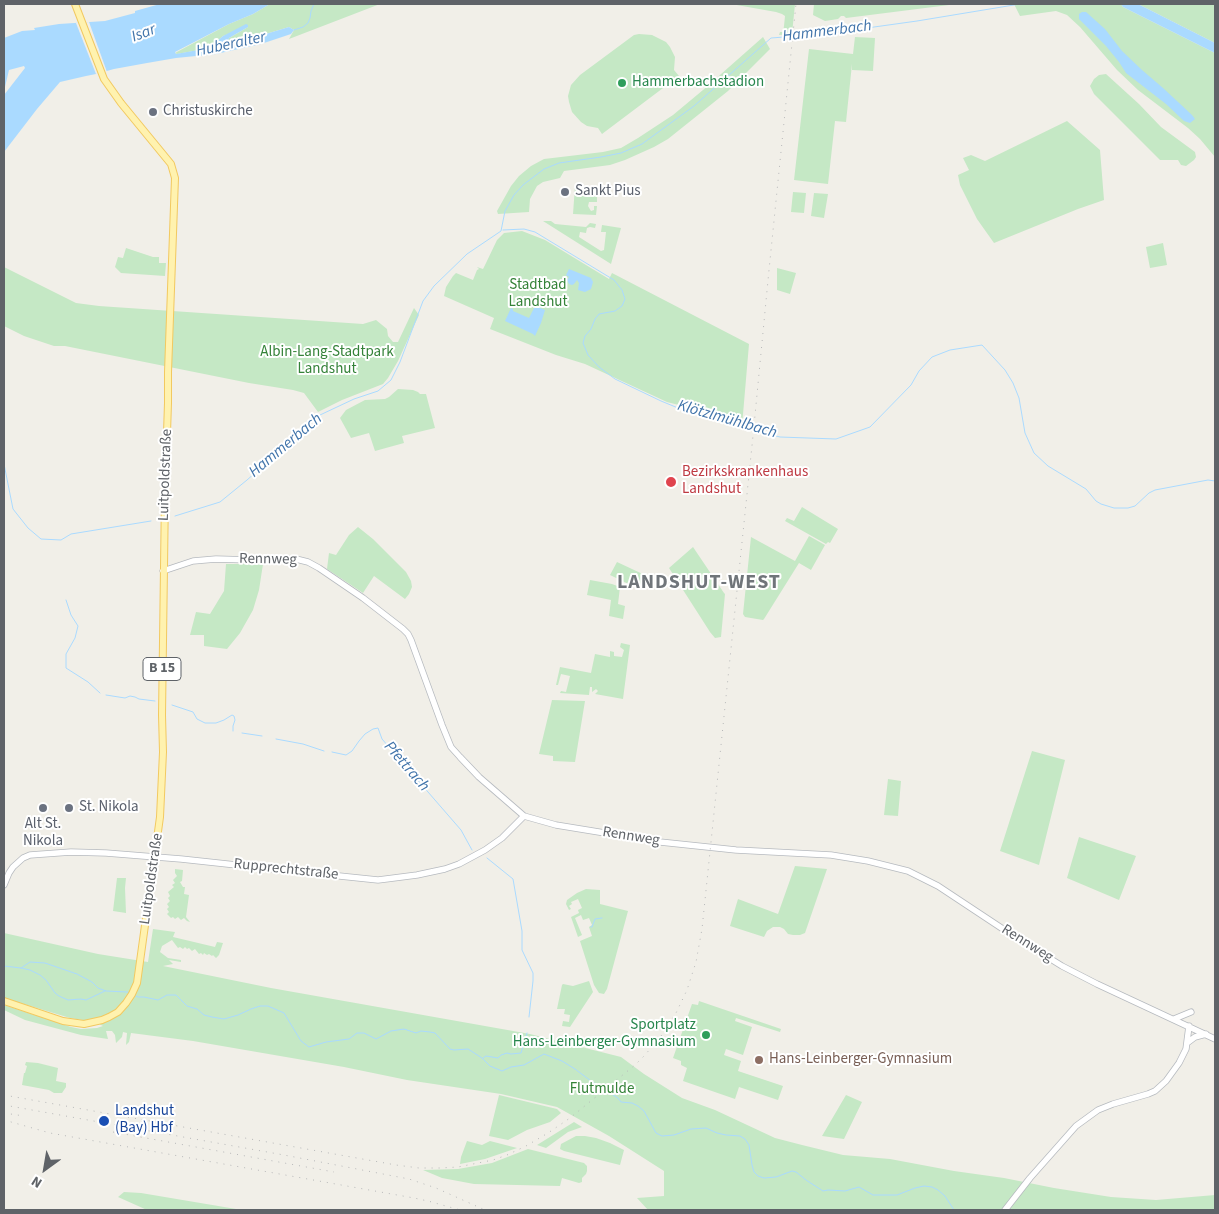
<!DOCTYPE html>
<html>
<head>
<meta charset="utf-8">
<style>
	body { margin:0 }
	#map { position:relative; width:1219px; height:1214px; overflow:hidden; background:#f1efe8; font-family:"Source Sans 3",sans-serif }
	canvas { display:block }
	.frame { position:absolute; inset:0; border:5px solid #5f6368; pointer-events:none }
	.north { position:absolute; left:20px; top:1144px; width:50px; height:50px; -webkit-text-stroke:4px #fff; paint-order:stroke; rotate:212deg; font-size:14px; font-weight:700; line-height:20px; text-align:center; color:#5f6368 }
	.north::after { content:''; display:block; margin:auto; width:18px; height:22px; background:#5f6368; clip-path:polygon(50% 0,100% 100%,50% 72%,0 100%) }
</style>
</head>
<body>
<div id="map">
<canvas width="1219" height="1214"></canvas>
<div class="frame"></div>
<div class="north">N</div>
</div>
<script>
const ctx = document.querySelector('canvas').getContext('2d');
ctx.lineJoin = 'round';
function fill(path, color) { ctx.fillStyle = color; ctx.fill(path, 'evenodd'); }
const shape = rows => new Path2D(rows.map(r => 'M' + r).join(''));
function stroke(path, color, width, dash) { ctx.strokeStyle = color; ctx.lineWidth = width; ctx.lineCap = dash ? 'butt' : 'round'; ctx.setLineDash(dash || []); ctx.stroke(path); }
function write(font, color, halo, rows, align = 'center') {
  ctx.font = font + ' "Source Sans 3",sans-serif'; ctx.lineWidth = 4; ctx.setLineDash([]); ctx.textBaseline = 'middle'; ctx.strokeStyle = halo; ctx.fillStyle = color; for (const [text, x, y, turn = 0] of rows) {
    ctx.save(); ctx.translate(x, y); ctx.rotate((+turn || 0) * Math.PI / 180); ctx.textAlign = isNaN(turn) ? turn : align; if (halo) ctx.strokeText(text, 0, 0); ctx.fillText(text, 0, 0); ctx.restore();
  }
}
const green = shape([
	[270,4,380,4,289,39,294,30,289,27,249,39,228,44,227,43,229,38,248,27,223,36,210,48,177,54,175,53,229,24,253,14],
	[731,4,795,4,792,34,779,35,780,32,783,32,784,26,785,16,782,14,776,12],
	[814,4,957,4,846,18,844,16,841,16,838,19,825,21,813,15],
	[1014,4,1121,4,1123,7,1215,53,1215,157,1200,139,1188,128,1138,90,1117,70,1080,27,1067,15,1056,11,1020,16],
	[1138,4,1215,4,1215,43],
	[639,34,652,35,666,42,670,47,675,57,674,70,679,76,602,134,598,128,587,126,581,122,572,112,569,102,568,96,571,85,580,75,634,35],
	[763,37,770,49,728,91,668,139,654,147,625,160,610,165,564,171,560,178,543,182,537,186,530,199,529,212,498,214,497,211,511,186,519,176,531,166,544,159,603,152,621,148,638,138,673,115,703,90],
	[855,37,875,38,873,71,852,70,852,64,846,122,835,121,828,184,794,180,809,49,853,54],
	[1106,74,1139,104,1161,127,1195,152,1196,157,1194,160,1186,166,1181,165,1178,160,1160,160,1094,94,1090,86,1094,79,1099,75],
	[1067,121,1100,150,1104,200,1078,209,994,243,977,219,960,185,958,175,969,170,963,158,971,155,985,161],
	[575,186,597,187,597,202,589,202,588,206,591,211,594,210,594,206,597,206,596,215,573,214],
	[793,192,806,193,804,213,791,212],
	[814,193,828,194,824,218,811,216],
	[543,221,551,221,555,224,586,227,590,223,596,224,595,228,590,227,587,228,586,233,580,232,579,237,601,251,604,250,606,232,601,232,602,225,621,228,611,264],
	[522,231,545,240,609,279,612,273,749,344,742,426,726,417,667,402,585,364,556,355,490,329,494,318,444,296,446,287,453,276,456,273,473,280,477,270,479,269,477,267,483,269,486,263,497,240,504,233],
	[1163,243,1167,265,1150,268,1146,247],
	[126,248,153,257,159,257,159,263,166,263,165,276,121,273,115,267,118,257,123,258],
	[4,267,76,303,99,306,363,324,376,320,387,329,388,336,393,342,398,342,414,308,419,315,398,361,388,378,383,384,342,400,318,412,304,393,293,390,249,383,65,346,54,346,24,336,4,326],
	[777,268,796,273,790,294,777,290],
	[398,389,413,390,418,392,420,394,426,394,435,428,402,436,404,443,375,451,369,433,351,438,340,418,346,410,365,400,385,399,389,397],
	[802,507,838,529,830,543,828,542,826,544,785,521,787,518,794,521],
	[358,527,373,539,406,572,411,581,412,587,409,594,405,599,374,576,363,593,327,569,329,553,336,555,349,535],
	[809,536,825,545,811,570,799,563,764,619,763,620,745,617,743,614,751,537,795,561],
	[693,547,724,593,725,594,721,637,715,638,710,632,669,568],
	[617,562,647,576,641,590,610,575],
	[226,564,263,564,259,590,253,610,240,633,227,649,204,646,204,635,190,635,196,612,210,614,224,591],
	[590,580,612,584,620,587,618,604,625,606,623,619,609,616,611,600,587,595],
	[621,643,630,645,623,699,595,694,598,691,596,689,592,692,592,687,590,687,589,695,560,693,561,691,566,692,570,676,561,674,558,685,556,685,560,667,591,673,595,654,610,657,610,651,614,652,614,656,622,657,624,650,620,647],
	[552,700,585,701,575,762,553,761,553,756,539,754],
	[1032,751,1065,760,1039,865,1000,851],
	[888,779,901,781,898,816,884,815],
	[1079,837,1136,856,1119,900,1067,878],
	[795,866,827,869,805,933,800,935,793,935,788,934,784,929,780,927,773,927,767,931,764,937,730,926,738,899,778,914],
	[175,869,183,870,182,881,180,882,183,887,185,887,184,894,189,895,186,917,190,922,187,921,184,918,181,920,178,917,175,919,173,917,171,918,167,914,169,912,167,909,169,907,167,904,170,901,168,898,170,896,168,892,174,887,172,885,175,883,173,880,177,876,175,873],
	[117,878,126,878,125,888,126,913,113,911],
	[586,889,600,890,600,904,628,911,607,989,604,994,599,993,594,985,580,941,592,936,589,927,592,925,589,918,583,920,581,915,575,918,582,935,578,937,571,917,579,913,578,910,582,908,578,899,571,902,572,904,569,906,571,909,569,910,566,904,567,900,577,893],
	[153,929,175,932,173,937,215,947,217,942,223,943,219,955,216,958,213,955,212,956,209,954,207,955,204,953,203,955,201,953,199,954,195,949,192,951,189,948,187,949,185,947,183,949,180,947,178,948,172,940,162,946,160,952,168,958,181,960,181,962,169,960,173,964,163,966,271,988,530,1034,621,1057,644,1074,682,1098,715,1110,775,1138,802,1145,843,1155,890,1159,954,1171,1004,1178,1054,1188,1111,1197,1156,1200,1215,1195,1215,1210,648,1210,637,1198,664,1196,664,1171,609,1136,557,1107,501,1094,407,1080,344,1067,193,1041,131,1033,129,1042,126,1045,127,1033,123,1032,122,1037,116,1043,115,1035,112,1031,106,1031,108,1039,81,1035,25,1020,4,1010,4,1005,71,1027,81,1029,97,1028,103,1026,95,1022,70,1018,4,998,4,933,98,954,148,962],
	[589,981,593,992,570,1027,562,1026,563,1021,569,1022,570,1015,564,1014,565,1009,557,1009,562,985,563,984,573,986],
	[699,1001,781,1029,780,1032,736,1018,735,1021,752,1027,743,1055,726,1049,724,1055,741,1061,738,1071,783,1086,778,1100,739,1087,735,1099,683,1081,687,1068,681,1065,681,1061,673,1058,692,1004,698,1005],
	[26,1062,38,1063,58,1068,56,1081,66,1083,66,1087,62,1093,54,1093,49,1090,22,1085,24,1073,25,1073,27,1066,25,1065],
	[499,1095,557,1109,561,1113,550,1122,527,1130,508,1140,489,1136],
	[846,1095,862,1102,844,1139,822,1136],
	[574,1122,582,1127,568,1132,546,1148,537,1145],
	[576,1136,585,1136,596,1138,610,1143,624,1150,620,1165,564,1151,560,1149,561,1144],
	[467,1141,482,1145,490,1141,517,1148,485,1159,460,1164,461,1157],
	[528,1149,584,1163,587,1166,587,1171,586,1174,582,1178,582,1182,579,1183,562,1178,560,1186,474,1184,442,1178,423,1170,458,1169,492,1163],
	[124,1192,141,1193,242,1210,147,1210,118,1197]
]);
const water = shape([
	[160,4,270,4,253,14,229,24,175,52,176,54,209,48,223,36,246,24,248,25,248,27,229,38,227,43,229,44,249,39,289,27,294,30,291,34,261,44,216,54,176,58,147,63,114,69,96,74,86,76,60,82,37,109,4,152,4,95,25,68,24,66,9,70,5,87,4,87,4,38,22,31,35,30,34,28,59,24,105,21,135,13,135,11],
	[1121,4,1138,4,1215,43,1215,53,1123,7],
	[1082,12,1086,12,1105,29,1122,51,1142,70,1163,88,1192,115,1195,119,1190,123,1184,121,1166,104,1126,73,1119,62,1106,46,1079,19,1079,14],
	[569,269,591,278,593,282,591,289,585,292,578,290,579,283,577,280,574,284,572,285,569,284,567,280,569,277,566,275],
	[535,306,545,310,541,323,535,336,533,334,505,321,511,308,513,309,513,311,529,318]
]);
const pier = shape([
	[89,22,107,72,96,74,76,23]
]);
const stream = shape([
	[294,30,303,27,308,23,310,18,311,11,314,4],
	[503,230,524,229,535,232,614,280,622,290,625,299,622,306,615,311,599,314,595,319,591,329,585,336,583,343,588,355,599,367,615,379,661,401,678,408,740,427,780,437,836,439,870,427,911,385,919,371,932,357,950,350,982,345,1005,370,1013,383,1019,398,1025,433,1034,453,1048,466,1086,489,1096,501,1101,504,1114,508,1128,508,1135,506,1149,493,1155,490,1208,480,1215,481],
	[4,464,13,509,28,528,41,539,61,540,71,534,151,521],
	[175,516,220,502,247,480,320,415,354,399,378,391,391,380,400,362,423,301,434,286,467,254,501,231,505,211,514,195,523,185,544,169,559,163,601,157,621,153,642,144,694,106,771,38,824,34,917,21,1020,4],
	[66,600,71,615,78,626,75,638,66,654,66,668,88,682,100,693],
	[106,695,125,698,130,696,135,697,139,699,155,701],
	[172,705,193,712,197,719,205,723,216,723,224,720,232,715,234,716,235,720,233,726,233,731],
	[242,733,262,736],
	[276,739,303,744,324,751],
	[332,752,346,755,352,751,359,741,365,734,373,729,378,728,382,739,461,830,472,850],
	[487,858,513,879,522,931,522,950,533,973,533,981,529,1017],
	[591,927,592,927,595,919,602,918],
	[4,966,21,968,30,962,45,963,77,974,92,982,98,988,106,991,127,992,130,993],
	[21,968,30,970,40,975,46,980,55,993,59,996,68,1000,81,999,86,1000,105,991],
	[134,995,138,997,144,997,158,1000,167,995,176,995,187,1006,197,1009,204,1015,212,1017,224,1019,238,1015,251,1009,260,1006,268,1006,284,1013,301,1041,309,1047,326,1042,349,1039,357,1033,364,1033,376,1039,391,1031,404,1029,416,1033,421,1031,430,1032,435,1033,450,1049,454,1050,468,1049,482,1058,490,1066,502,1071,511,1067,524,1065,544,1054,562,1061,575,1069,591,1081,618,1098,621,1102,632,1103,638,1106,644,1111,656,1133,662,1136,674,1135,691,1129,706,1128,717,1133,726,1135,740,1136,745,1139,749,1145,752,1165,754,1172,758,1176,764,1178,776,1177,792,1171,796,1172,806,1180,823,1191,828,1190,845,1191,859,1187,873,1195,897,1195,915,1188,924,1186,932,1187,938,1190,945,1196,954,1210],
	[483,1058,486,1056,498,1058,501,1055,507,1053,511,1054,521,1053,527,1033]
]);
const secondary = shape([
	[163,571,193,561,216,559,250,560,296,559,308,562,319,568,363,598,403,629,408,634,411,640,442,725,451,747,460,757,479,777,524,816,556,825,660,842,736,850,831,855,868,861,908,871,938,886,1012,935,1062,966,1097,984,1215,1039],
	[4,885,9,873,13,867,23,858,30,855,71,852,106,853,181,859,301,872,378,880,386,879,417,875,445,869,459,864,485,850,502,838,524,816],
	[1174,1019,1191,1012],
	[1187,1043,1195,1037,1206,1034],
	[1005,1210,1030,1178,1076,1126,1098,1110,1113,1104,1148,1094,1155,1091,1166,1081,1179,1063,1186,1049,1189,1026]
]);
const primary = shape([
	[4,1001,63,1021,84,1024,102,1020,109,1017,118,1012,126,1003,132,994,137,983,160,817,163,752,162,715,165,493,168,403,168,372,175,178,171,164,121,103,104,79,75,4]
]);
const rail = shape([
	[4,1095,396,1165,419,1168,440,1168,458,1167,493,1160,507,1155,526,1146,548,1133,570,1118,635,1065,645,1055,661,1036,676,1013,687,990,696,962,702,929,753,436,769,270,796,4],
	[4,1105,284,1155,409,1179,436,1188,485,1210],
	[4,1113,24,1116],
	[4,1120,50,1133,414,1198,428,1201,460,1210],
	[113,1132,334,1172]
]);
const markers = [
	[622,83,5,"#2e9e5b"],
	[153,112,5,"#6b7280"],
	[565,192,5,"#6b7280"],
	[671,482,6,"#e0444e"],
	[43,808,5,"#6b7280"],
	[69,808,5,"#6b7280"],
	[706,1035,5,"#2e9e5b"],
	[759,1060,5,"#8d6e63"],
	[104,1121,6,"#1a4fb4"]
];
const shields = [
	[162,669,38]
];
const shieldNames = [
	["B 15",162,669]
];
const leisureNames = [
	["Hammerbachstadion",632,83],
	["Sportplatz",696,1026,"right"],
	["Hans-Leinberger-Gymnasium",696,1043,"right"]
];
const worshipNames = [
	["Christuskirche",163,112],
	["Sankt Pius",575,192],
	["St. Nikola",79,808],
	["Alt St.",43,825,"center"],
	["Nikola",43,842,"center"]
];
const parkNames = [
	["Stadtbad",538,286],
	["Landshut",538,303],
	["Albin-Lang-Stadtpark",327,353],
	["Landshut",327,370],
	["Flutmulde",602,1090]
];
const healthNames = [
	["Bezirkskrankenhaus",682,473],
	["Landshut",682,490]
];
const streetNames = [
	["Luitpoldstraße",166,475,-88],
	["Rennweg",268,560,1],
	["Rennweg",631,837,9],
	["Rupprechtstraße",286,870,6],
	["Luitpoldstraße",152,879,-82],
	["Rennweg",1027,944,32]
];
const educationNames = [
	["Hans-Leinberger-Gymnasium",769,1060]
];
const transitNames = [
	["Landshut",115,1112],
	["(Bay) Hbf",115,1129]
];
const waterNames = [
	["Hammerbach",827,32,-7],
	["Isar",144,34,-21],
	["Huberalter",231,45,-12],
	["Klötzlmühlbach",727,420,16],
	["Hammerbach",286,446,-40],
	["Pfettrach",406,767,49]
];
const districtNames = [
	["LANDSHUT-WEST",699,584]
];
fill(green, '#c5e8c5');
fill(water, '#aadaff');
fill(pier, '#f1efe8');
stroke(stream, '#aadaff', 1);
stroke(secondary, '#b6babf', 7);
stroke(primary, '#f2c960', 8);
stroke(secondary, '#fff', 5.5);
stroke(primary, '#fff2af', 6);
stroke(rail, '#b6b7b8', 1, [1, 6]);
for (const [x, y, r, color] of markers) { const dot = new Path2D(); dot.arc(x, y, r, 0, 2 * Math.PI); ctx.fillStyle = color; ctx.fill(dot); stroke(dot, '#fff', 2); }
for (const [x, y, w] of shields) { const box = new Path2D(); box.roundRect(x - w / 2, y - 11.5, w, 23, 4); ctx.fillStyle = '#fff'; ctx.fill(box); stroke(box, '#5f6368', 1); }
write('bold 14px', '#5f6368', null, shieldNames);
write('15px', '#27864d', '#fff', leisureNames, 'left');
write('15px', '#5b616d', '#fff', worshipNames, 'left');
write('15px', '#348238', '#fff', parkNames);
write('15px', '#be3a42', '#fff', healthNames, 'left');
write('15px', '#5f6368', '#fff', streetNames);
write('15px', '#785e54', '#fff', educationNames, 'left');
write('15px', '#164399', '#fff', transitNames, 'left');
write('italic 16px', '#4174aa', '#fff', waterNames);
ctx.letterSpacing = '1px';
write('bold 20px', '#70757a', '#fff', districtNames);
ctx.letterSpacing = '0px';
</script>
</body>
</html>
